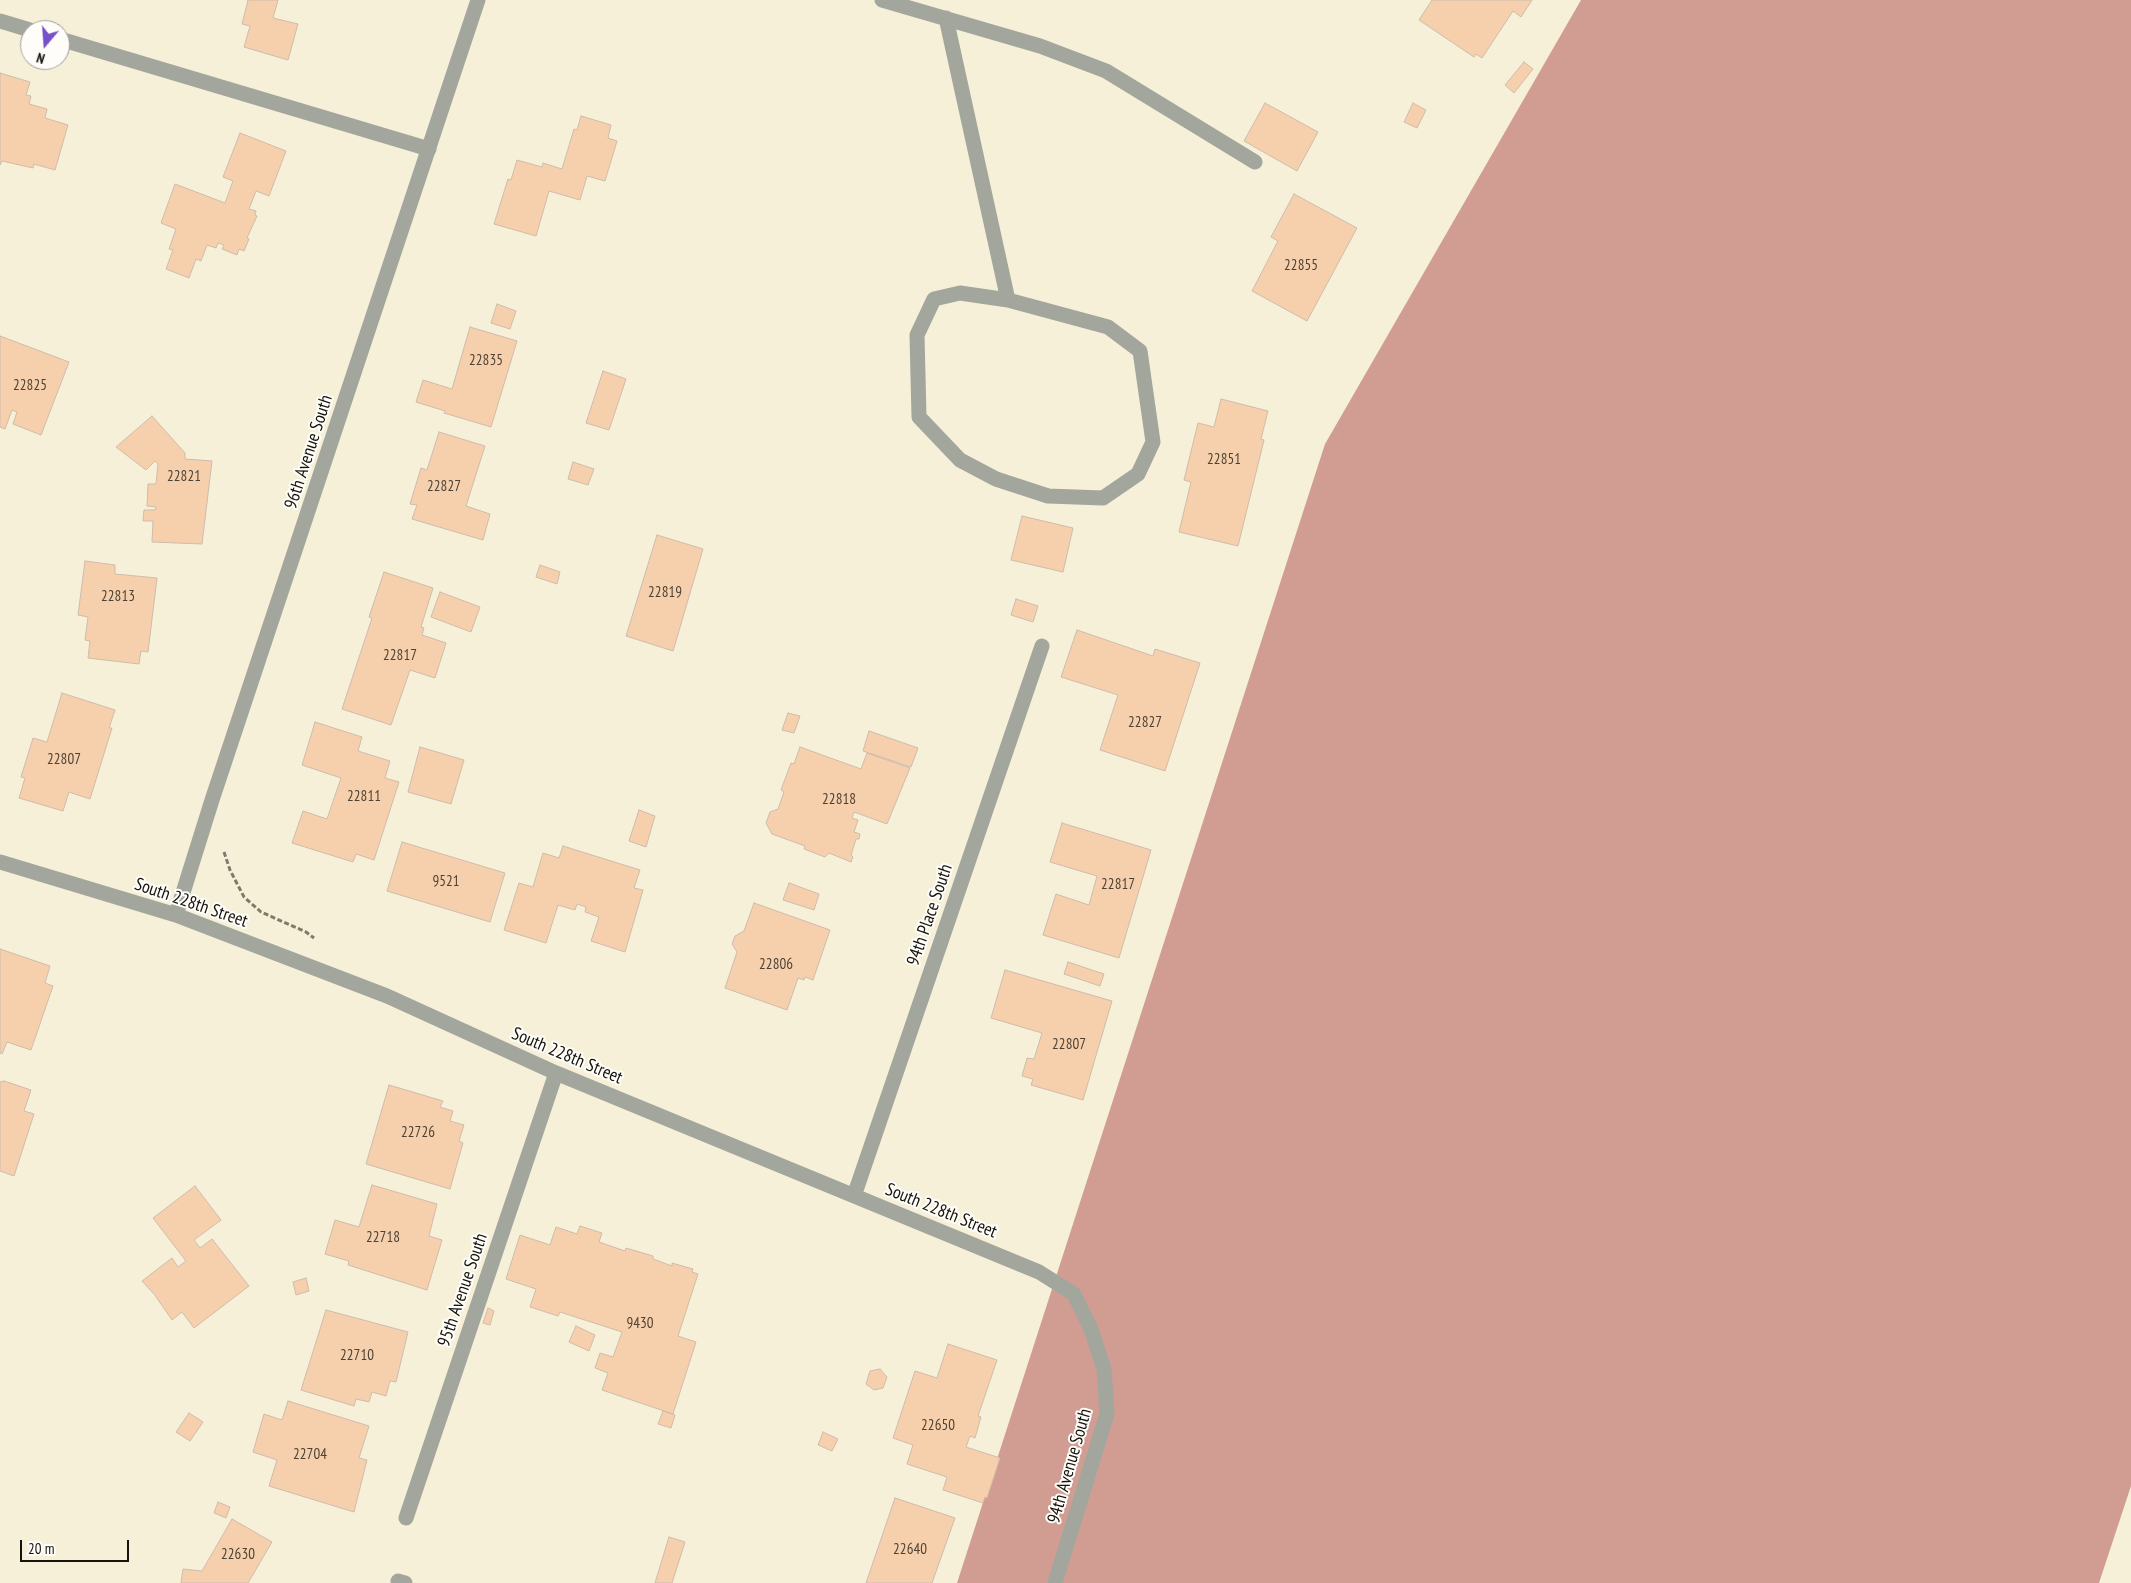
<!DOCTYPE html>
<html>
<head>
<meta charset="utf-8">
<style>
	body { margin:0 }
	#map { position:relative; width:2131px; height:1583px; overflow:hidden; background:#f6f0d9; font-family:"PT Sans Narrow",sans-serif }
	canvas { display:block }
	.north { position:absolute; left:20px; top:20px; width:50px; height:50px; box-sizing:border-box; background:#fefdf9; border:1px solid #a19f9a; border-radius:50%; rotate:198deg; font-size:14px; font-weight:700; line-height:20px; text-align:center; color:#15130b }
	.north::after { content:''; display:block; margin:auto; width:18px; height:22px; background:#7650c9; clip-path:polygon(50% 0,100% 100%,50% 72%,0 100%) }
	.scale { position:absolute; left:20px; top:1540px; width:109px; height:22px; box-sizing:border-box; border:2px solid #15130b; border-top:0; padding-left:6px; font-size:15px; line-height:18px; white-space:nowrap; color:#15130b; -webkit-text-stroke:4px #fefdf9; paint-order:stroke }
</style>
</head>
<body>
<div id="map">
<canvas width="2131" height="1583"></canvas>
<div class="north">N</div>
<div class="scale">20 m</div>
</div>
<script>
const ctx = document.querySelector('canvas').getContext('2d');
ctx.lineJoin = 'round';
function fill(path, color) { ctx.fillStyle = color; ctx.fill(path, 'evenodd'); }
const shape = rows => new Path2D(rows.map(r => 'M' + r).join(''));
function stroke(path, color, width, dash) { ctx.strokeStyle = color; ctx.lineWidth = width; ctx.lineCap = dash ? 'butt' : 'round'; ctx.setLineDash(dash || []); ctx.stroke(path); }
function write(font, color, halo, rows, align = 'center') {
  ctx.font = font + ' "PT Sans Narrow",sans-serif'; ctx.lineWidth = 4; ctx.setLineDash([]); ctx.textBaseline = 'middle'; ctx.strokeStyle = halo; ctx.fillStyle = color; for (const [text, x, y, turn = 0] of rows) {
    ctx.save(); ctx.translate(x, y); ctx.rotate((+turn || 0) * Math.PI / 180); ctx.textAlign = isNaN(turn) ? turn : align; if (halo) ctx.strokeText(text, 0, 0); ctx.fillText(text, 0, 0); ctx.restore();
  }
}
const forest = shape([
	[1581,0,2131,0,2131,1486,2099,1583,957,1583,1325,444]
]);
const building = shape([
	[248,0,278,0,273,18,298,24,288,60,244,47,250,26,242,24,248,0],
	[1432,0,1532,0,1521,17,1513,11,1482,58,1476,54,1474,57,1419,20,1432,0],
	[1524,62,1533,69,1514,93,1505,85,1524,62],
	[0,73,30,82,26,95,31,96,29,104,47,109,45,118,68,125,55,170,34,164,33,168,2,161,0,165,0,73],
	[1265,103,1318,132,1297,171,1244,141,1265,103],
	[1413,103,1426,110,1417,128,1404,122,1413,103],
	[581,116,611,125,608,138,617,141,605,181,587,176,580,200,549,191,536,236,494,224,508,179,511,180,517,160,542,167,543,163,562,169,574,129,577,130,581,116],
	[240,133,286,151,269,196,256,191,249,209,256,211,255,215,257,216,247,238,249,239,244,251,239,249,237,255,222,249,224,245,218,243,216,248,207,245,201,261,196,259,189,278,166,269,173,250,169,249,176,229,161,223,175,184,225,203,233,181,223,177,240,133],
	[1294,194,1357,228,1307,321,1252,291,1278,241,1271,237,1294,194],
	[497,304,516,311,510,329,491,323,497,304],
	[470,327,517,341,491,427,444,413,445,411,416,402,423,380,452,389,470,327],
	[0,336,69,362,41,435,13,424,17,412,12,410,5,429,0,427,0,336],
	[603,371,626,379,609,430,586,423,603,371],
	[1221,399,1268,411,1261,439,1264,440,1238,546,1179,532,1191,482,1184,480,1198,423,1214,427,1221,399],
	[152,416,185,453,185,459,212,461,202,544,152,542,153,521,143,521,144,510,155,510,156,507,147,506,148,484,156,484,158,464,155,461,146,470,116,447,152,416],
	[439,432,485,446,466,506,490,514,483,540,412,519,417,505,410,504,421,468,427,470,439,432],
	[573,462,594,469,588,485,568,479,573,462],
	[1022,516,1073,528,1063,572,1011,560,1022,516],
	[657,535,703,549,673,651,626,636,657,535],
	[85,561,115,565,115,574,157,578,148,652,141,651,139,664,88,658,90,641,85,640,88,617,78,615,85,561],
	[540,565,560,572,557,584,536,577,540,565],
	[384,572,433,588,421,627,424,628,422,635,446,643,435,678,410,670,391,725,342,709,372,618,369,617,384,572],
	[440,592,480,607,471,632,431,617,440,592],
	[1016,599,1038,606,1033,622,1011,615,1016,599],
	[1077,630,1153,656,1155,649,1200,663,1165,771,1100,750,1118,695,1061,677,1077,630],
	[62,693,115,710,109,728,112,728,90,799,69,792,63,811,19,798,25,778,21,777,33,738,47,742,62,693],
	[788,713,800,716,794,733,782,730,788,713],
	[315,722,362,737,358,751,390,761,385,778,399,782,374,860,356,854,353,862,292,843,303,811,327,819,341,778,302,765,315,722],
	[869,731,918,748,911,767,863,751,869,731],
	[420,747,464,760,451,804,408,792,420,747],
	[800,747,861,769,867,753,910,768,887,824,854,812,852,818,858,820,854,832,860,834,859,839,856,839,851,855,853,857,851,862,829,853,825,857,804,849,805,846,772,834,766,823,770,812,778,809,784,792,781,790,791,763,794,764,800,747],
	[639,810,655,816,646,847,629,841,639,810],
	[1062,823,1151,850,1119,958,1043,935,1056,894,1089,905,1097,876,1050,862,1062,823],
	[402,842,505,873,490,922,387,891,402,842],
	[563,846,640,870,634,888,643,890,625,952,591,941,599,917,585,912,586,907,577,904,575,910,558,905,546,943,504,930,519,883,533,887,543,853,559,858,563,846],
	[789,883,819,894,814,910,783,900,789,883],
	[754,903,830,930,813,980,805,977,804,980,798,978,787,1010,725,988,737,952,732,944,735,936,744,931,754,903],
	[0,949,50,966,45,983,53,986,31,1050,7,1042,2,1054,0,1053,0,949],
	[1068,962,1104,974,1100,986,1064,974,1068,962],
	[1005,970,1112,1001,1083,1100,1031,1085,1033,1079,1022,1076,1027,1058,1034,1059,1042,1033,991,1018,1005,970],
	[4,1081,31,1090,24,1111,34,1114,14,1176,0,1171,0,1082,4,1081],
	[389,1085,443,1101,440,1107,453,1111,450,1121,464,1125,459,1141,463,1143,450,1189,366,1164,389,1085],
	[372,1185,437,1204,429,1236,442,1240,427,1290,348,1265,349,1261,325,1254,335,1220,359,1227,372,1185],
	[195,1186,221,1220,194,1240,200,1248,212,1239,249,1286,194,1328,182,1312,172,1320,154,1294,142,1281,172,1258,178,1267,186,1261,153,1218,195,1186],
	[580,1226,602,1233,599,1242,625,1251,626,1248,653,1256,653,1259,672,1266,672,1263,693,1269,692,1272,698,1274,678,1336,696,1342,673,1414,602,1390,608,1373,595,1368,600,1353,613,1357,622,1332,560,1312,558,1316,530,1307,536,1289,506,1279,520,1235,550,1245,556,1227,577,1234,580,1226],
	[306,1278,309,1291,296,1295,293,1282,306,1278],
	[488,1308,494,1311,490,1325,483,1323,488,1308],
	[326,1310,408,1332,396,1382,390,1381,386,1396,372,1392,369,1402,356,1399,354,1406,301,1390,326,1310],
	[576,1326,595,1335,589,1351,569,1342,576,1326],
	[948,1344,997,1360,978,1416,981,1417,975,1438,970,1436,966,1447,1000,1458,987,1498,985,1497,983,1503,943,1490,947,1477,907,1464,913,1445,893,1438,915,1371,937,1378,948,1344],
	[880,1369,887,1377,883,1388,874,1390,866,1384,870,1371,880,1369],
	[288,1401,369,1426,359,1458,367,1460,354,1512,269,1486,277,1460,253,1452,264,1414,282,1420,288,1401],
	[663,1411,675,1415,671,1428,658,1424,663,1411],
	[189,1413,203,1422,190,1441,176,1432,189,1413],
	[823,1432,838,1439,832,1451,818,1445,823,1432],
	[895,1498,955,1518,932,1583,866,1583,895,1498],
	[218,1502,230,1507,226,1518,214,1513,218,1502],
	[232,1519,272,1542,248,1583,181,1583,183,1569,202,1571,232,1519],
	[669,1537,685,1542,672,1583,655,1583,669,1537]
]);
const path = shape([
	[224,852,230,870,244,897,261,912,306,932,314,938]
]);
const lane = shape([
	[882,0,1040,46,1106,71,1255,162],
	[946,18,1008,300,960,293,934,299,917,335,919,417,960,460,996,479,1048,496,1103,498,1138,474,1153,442,1140,351,1108,327,1008,300],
	[0,21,30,30],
	[60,39,429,149],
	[398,1581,405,1583]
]);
const street = shape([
	[0,862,176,915,387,996,556,1073,1039,1272,1074,1294,1091,1329,1104,1369,1107,1414,1055,1583],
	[176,915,212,800,478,0],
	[854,1196,1042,646],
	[406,1518,556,1073]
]);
const numberNames = [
	["22855",1301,266],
	["22835",486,361],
	["22825",30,386],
	["22851",1224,460],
	["22821",184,477],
	["22827",444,487],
	["22819",665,593],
	["22813",118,597],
	["22817",400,656],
	["22827",1145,723],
	["22807",64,760],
	["22811",364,797],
	["22818",839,800],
	["9521",446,882],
	["22817",1118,885],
	["22806",776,965],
	["22807",1069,1045],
	["22726",418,1133],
	["22718",383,1238],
	["9430",640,1324],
	["22710",357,1356],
	["22650",938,1426],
	["22704",310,1455],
	["22640",910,1550],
	["22630",238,1555]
];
const streetNames = [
	["96th Avenue South",309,452,-72],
	["South 228th Street",191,903,19],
	["94th Place South",930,915,-71],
	["South 228th Street",567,1056,23],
	["South 228th Street",941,1211,22],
	["95th Avenue South",463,1290,-71],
	["94th Avenue South",1070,1466,-74]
];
fill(forest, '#d19d93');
fill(building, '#f6d0ad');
stroke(building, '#cebbab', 1);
stroke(path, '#7f7b6c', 3, [5, 2.5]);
stroke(lane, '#a2a69d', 15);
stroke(street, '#a2a69d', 15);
write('15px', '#4d4234', null, numberNames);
write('18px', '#15130b', '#fefdf9', streetNames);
</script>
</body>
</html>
